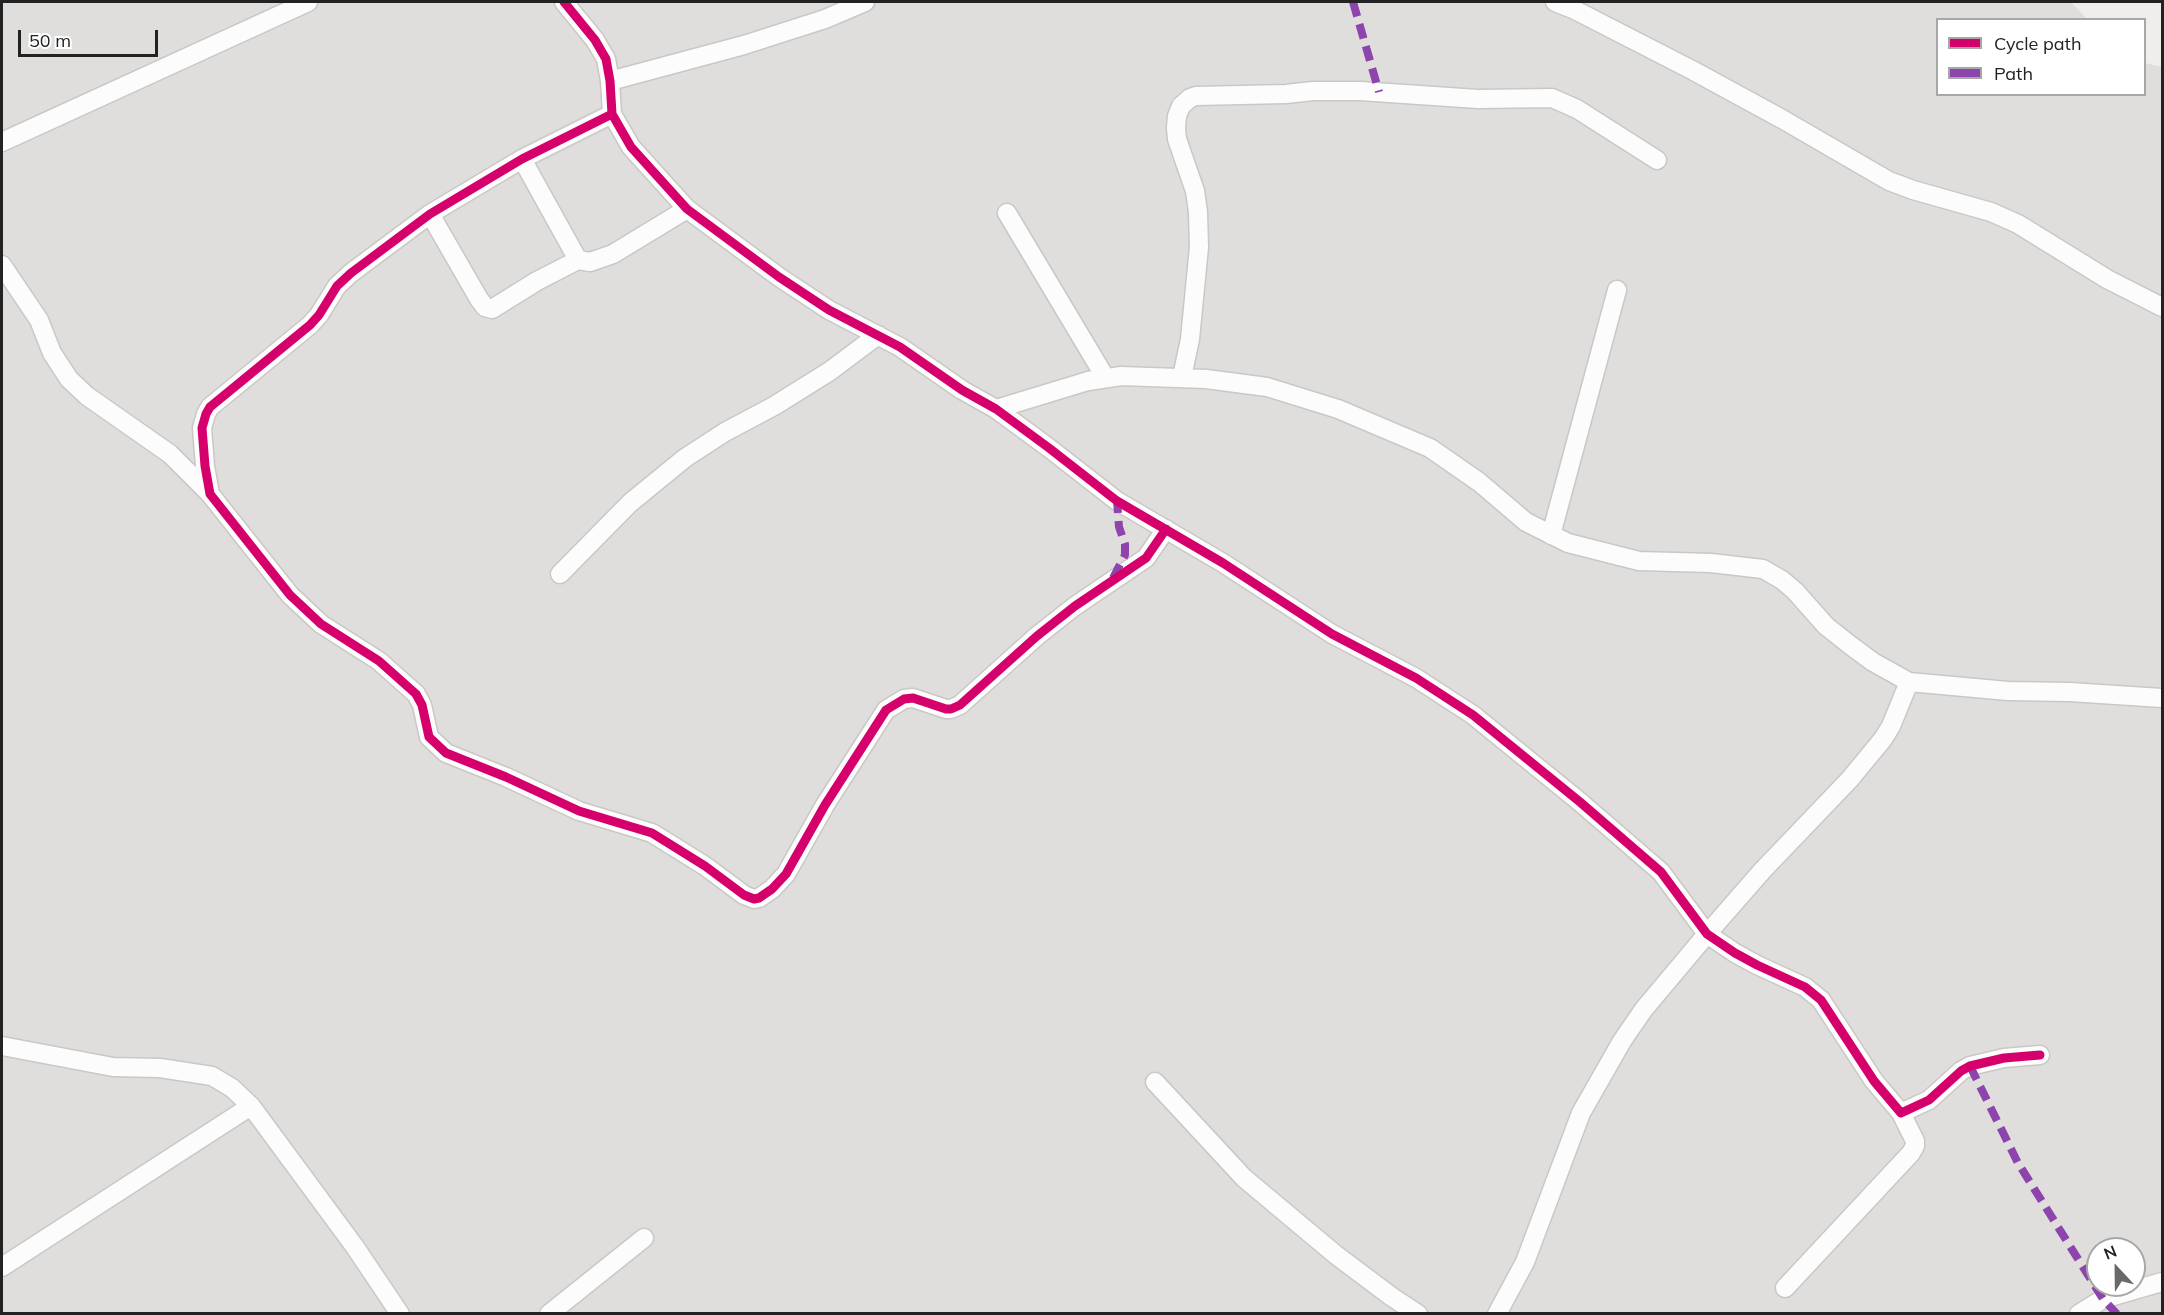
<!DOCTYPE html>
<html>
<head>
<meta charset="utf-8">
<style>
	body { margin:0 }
	#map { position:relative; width:2164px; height:1315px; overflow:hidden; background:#f0eeeb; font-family:Mulish,sans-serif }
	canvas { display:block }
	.frame { position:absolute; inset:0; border:3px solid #222; pointer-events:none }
	.legend { position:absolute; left:1936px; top:18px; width:210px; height:78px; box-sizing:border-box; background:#fff; border:2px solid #a7a7a7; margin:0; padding:8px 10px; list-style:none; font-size:18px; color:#222 }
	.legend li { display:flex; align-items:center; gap:12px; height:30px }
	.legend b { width:30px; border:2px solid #a7a7a7 }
	.north { position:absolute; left:2086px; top:1237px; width:60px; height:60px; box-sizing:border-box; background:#fff; border:2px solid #a7a7a7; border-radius:50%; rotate:338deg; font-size:16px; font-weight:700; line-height:24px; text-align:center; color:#222 }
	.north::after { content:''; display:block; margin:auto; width:21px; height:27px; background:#6a6968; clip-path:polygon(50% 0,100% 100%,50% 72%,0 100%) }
	.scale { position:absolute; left:18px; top:30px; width:140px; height:27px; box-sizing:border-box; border:3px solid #222; border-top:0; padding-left:8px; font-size:18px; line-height:21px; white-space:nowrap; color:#222; -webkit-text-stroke:4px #fff; paint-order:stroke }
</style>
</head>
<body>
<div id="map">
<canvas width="2164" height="1315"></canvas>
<div class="frame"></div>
<ul class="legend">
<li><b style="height:8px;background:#d6006c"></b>Cycle path</li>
<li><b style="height:8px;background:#8e44ad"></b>Path</li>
</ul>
<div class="north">N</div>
<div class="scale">50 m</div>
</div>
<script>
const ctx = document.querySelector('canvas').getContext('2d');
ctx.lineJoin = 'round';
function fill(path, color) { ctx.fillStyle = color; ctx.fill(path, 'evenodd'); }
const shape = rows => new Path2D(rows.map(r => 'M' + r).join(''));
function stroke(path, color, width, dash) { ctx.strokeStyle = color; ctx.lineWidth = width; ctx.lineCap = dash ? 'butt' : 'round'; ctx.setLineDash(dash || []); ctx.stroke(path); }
const residential = shape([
	[2,2,2071,2,2087,19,1938,20,1938,94,2144,94,2145,63,2162,67,2162,1313,2,1314],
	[2098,1249,2134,1249,2134,1285,2098,1285]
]);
const minor = shape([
	[564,2,595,40,606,59,610,81,612,114,631,147,687,209,779,277,829,310,900,347,962,390,996,409,1049,448,1117,501,1223,563,1332,634,1416,678,1473,715,1580,802,1661,872,1707,934,1735,953,1757,965,1805,987,1821,1000,1874,1081,1901,1113,1929,1100,1961,1071,1970,1066,2004,1058,2040,1055],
	[1555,2,1573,9,1692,70,1782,119,1889,181,1913,190,1991,212,2018,224,2107,279,2162,307],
	[610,81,744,45,825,19,865,2],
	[612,114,522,159,430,214,351,273,337,286,319,315,310,325,210,407,206,414,202,428,205,466,210,494,290,595,321,624,379,661,416,694,422,705,429,737,446,753,506,777,579,811,652,833,705,866,744,895,754,899,759,898,772,889,786,874,825,805,886,710,904,699,913,698,946,709,951,709,960,705,1037,636,1075,606,1146,558,1166,529],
	[2,142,308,2],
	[522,159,578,260],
	[1007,213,1105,377],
	[430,214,479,299,485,307,492,309,537,281,578,260,590,262,613,254,687,209],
	[2,265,39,320,52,353,69,379,87,396,170,454,210,494],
	[1182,377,1190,339,1199,247,1198,212,1195,191,1177,139,1176,128,1177,116,1181,106,1190,98,1196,96,1286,94,1313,91,1360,91,1478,99,1552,98,1577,109,1657,160],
	[996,409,1088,381,1121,376,1206,379,1267,387,1338,409,1430,448,1479,482,1526,522,1568,543,1639,561,1711,563,1763,569,1782,580,1795,591,1826,626,1850,645,1873,662,1909,682,2008,691,2070,692,2162,698],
	[1551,535,1617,290],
	[560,574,630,503,685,458,725,432,774,406,830,371,878,335],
	[2,1046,113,1067,160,1068,212,1076,232,1088,251,1106,355,1247,400,1314],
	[1155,1082,1244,1178,1336,1255,1392,1297,1418,1314],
	[2,1267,251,1106],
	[1785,1288,1911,1153,1915,1146,1915,1141,1901,1113],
	[549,1314,644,1238],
	[1497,1314,1525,1262,1581,1113,1622,1041,1644,1009,1707,934,1762,871,1850,779,1883,739,1891,726,1909,682],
	[2079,1314,2103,1299,2162,1282]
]);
const quiet = shape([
	[1353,2,1379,92],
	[1113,578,1125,555,1125,544,1119,527,1117,501],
	[1970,1066,2018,1163,2103,1299,2117,1314]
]);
const cycleway = shape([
	[564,2,595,40,606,59,610,81,612,114,631,147,687,209,779,277,829,310,900,347,962,390,996,409,1049,448,1117,501,1223,563,1332,634,1416,678,1473,715,1580,802,1661,872,1707,934,1735,953,1757,965,1805,987,1821,1000,1874,1081,1901,1113,1929,1100,1961,1071,1970,1066,2004,1058,2040,1055],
	[612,114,522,159,430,214,351,273,337,286,319,315,310,325,210,407,206,414,202,428,205,466,210,494,290,595,321,624,379,661,416,694,422,705,429,737,446,753,506,777,579,811,652,833,705,866,744,895,754,899,759,898,772,889,786,874,825,805,886,710,904,699,913,698,946,709,951,709,960,705,1037,636,1075,606,1146,558,1166,529]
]);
fill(residential, '#dfdedc');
stroke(minor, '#c9c8c7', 21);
stroke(minor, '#fdfcfc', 18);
stroke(quiet, '#8e44ad', 8, [15, 8]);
stroke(cycleway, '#d6006c', 9);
</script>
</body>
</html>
